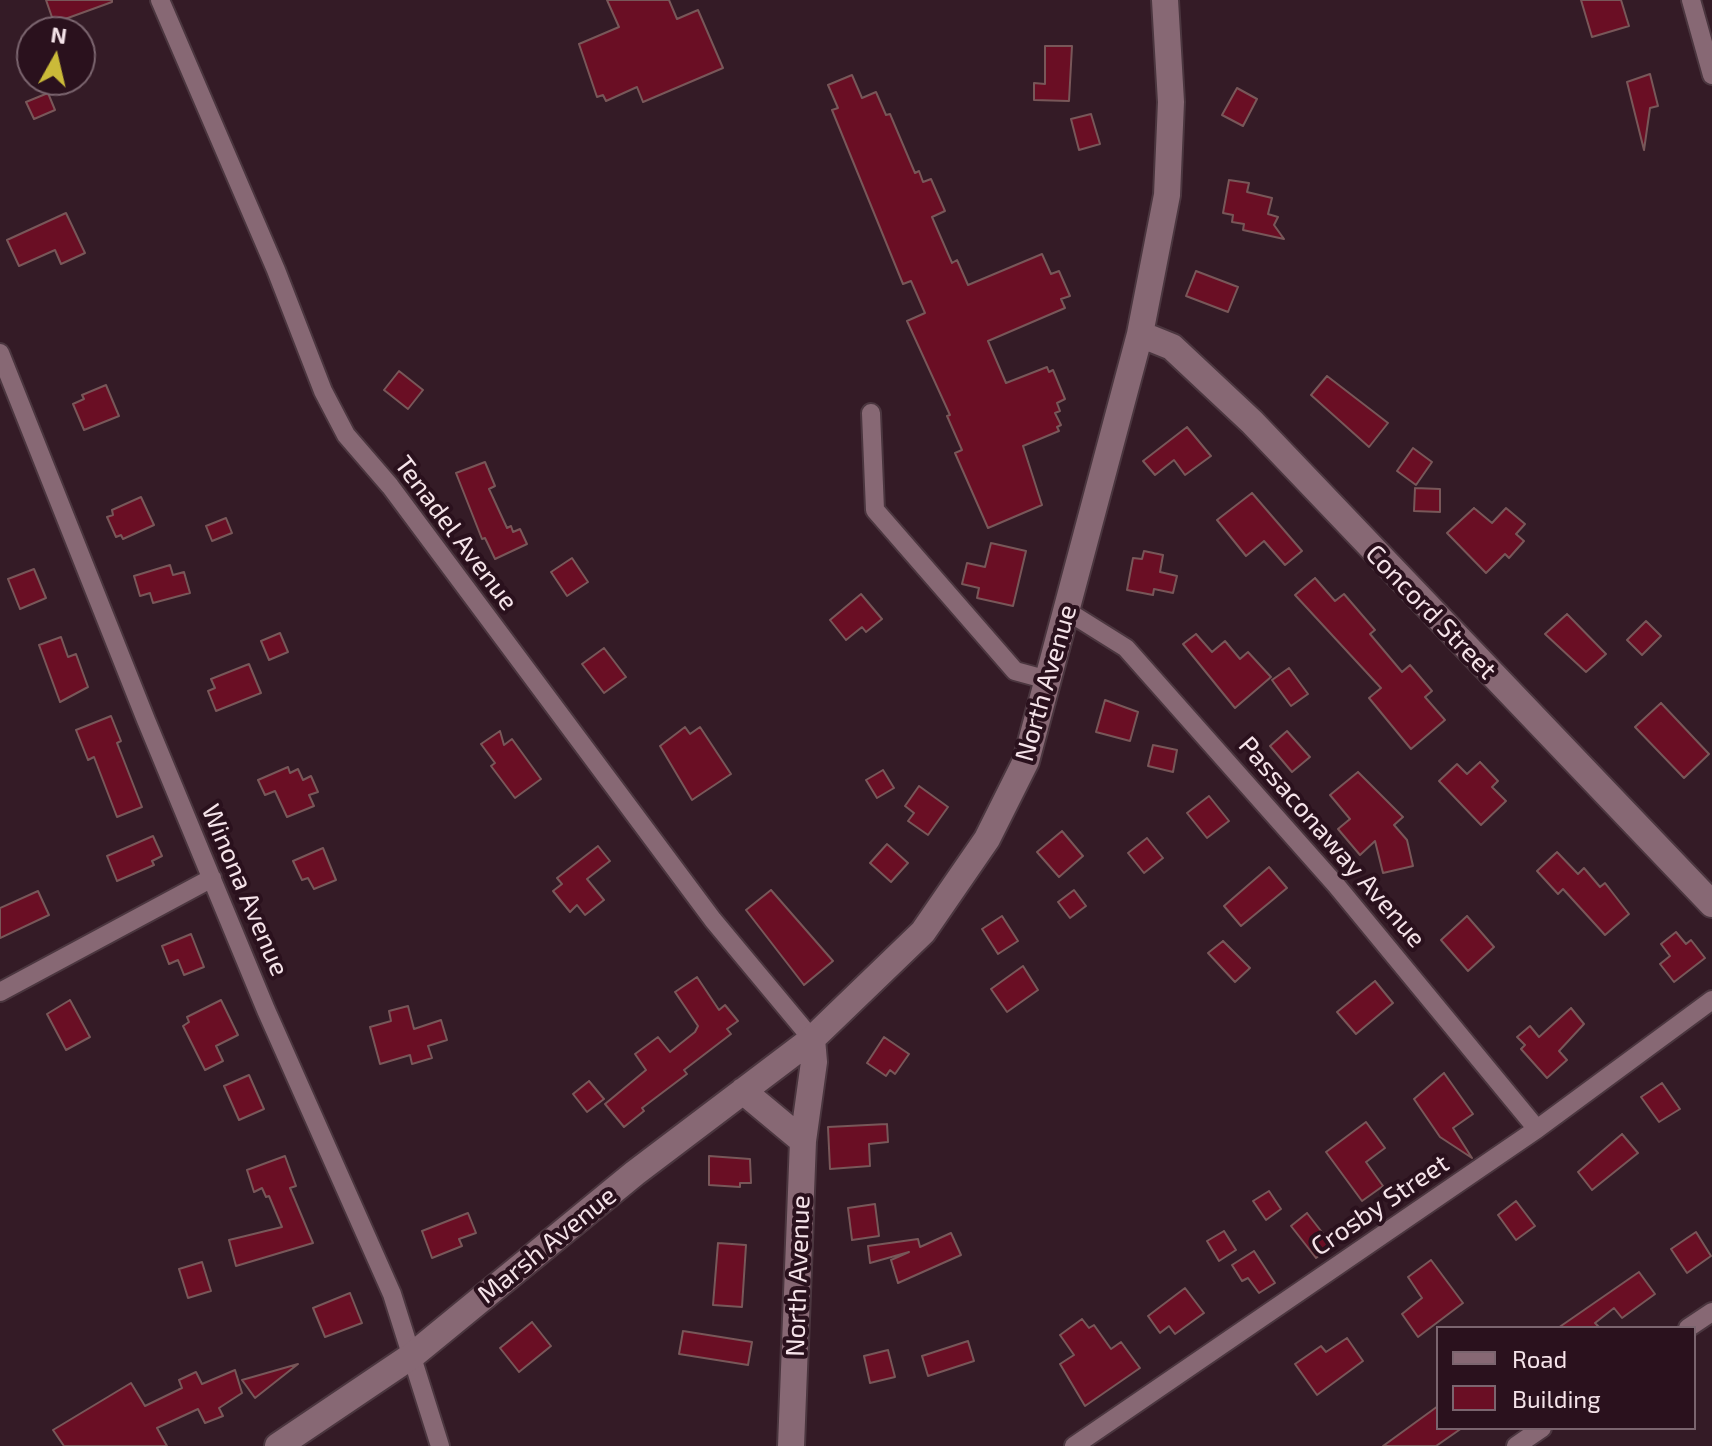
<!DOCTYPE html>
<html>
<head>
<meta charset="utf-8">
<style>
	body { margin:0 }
	#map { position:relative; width:1712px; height:1446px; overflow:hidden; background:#341b26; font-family:"Exo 2",sans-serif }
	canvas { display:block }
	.legend { position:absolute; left:1436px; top:1326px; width:260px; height:104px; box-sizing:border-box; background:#2a111d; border:2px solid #7b656f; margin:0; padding:10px 14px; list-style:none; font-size:24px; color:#f5e3e9 }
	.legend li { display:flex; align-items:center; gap:16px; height:40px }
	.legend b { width:40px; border:2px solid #7b656f }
	.north { position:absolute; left:16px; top:16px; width:80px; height:80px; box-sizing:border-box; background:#2a111d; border:2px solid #7b656f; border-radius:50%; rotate:8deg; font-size:22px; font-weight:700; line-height:32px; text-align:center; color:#f5e3e9 }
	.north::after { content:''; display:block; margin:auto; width:28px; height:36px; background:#cbba39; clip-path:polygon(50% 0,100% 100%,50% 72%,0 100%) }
</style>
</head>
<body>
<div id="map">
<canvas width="1712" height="1446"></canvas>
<ul class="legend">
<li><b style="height:10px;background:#876874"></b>Road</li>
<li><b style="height:22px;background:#6a0e24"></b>Building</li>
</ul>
<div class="north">N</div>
</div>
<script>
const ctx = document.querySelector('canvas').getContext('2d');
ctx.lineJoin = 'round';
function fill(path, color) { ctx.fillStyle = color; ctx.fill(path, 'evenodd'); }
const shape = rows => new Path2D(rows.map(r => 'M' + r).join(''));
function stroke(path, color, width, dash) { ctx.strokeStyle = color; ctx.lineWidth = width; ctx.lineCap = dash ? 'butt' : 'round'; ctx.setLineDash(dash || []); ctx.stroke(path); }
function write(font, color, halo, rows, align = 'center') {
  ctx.font = font + ' "Exo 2",sans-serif'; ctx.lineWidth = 8; ctx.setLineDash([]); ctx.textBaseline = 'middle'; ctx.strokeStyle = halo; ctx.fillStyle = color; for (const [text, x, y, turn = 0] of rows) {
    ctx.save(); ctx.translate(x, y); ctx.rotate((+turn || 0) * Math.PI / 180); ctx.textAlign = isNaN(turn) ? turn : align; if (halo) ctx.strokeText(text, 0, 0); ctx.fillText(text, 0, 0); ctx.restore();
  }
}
const building = shape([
	[46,0,112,0,112,2,54,23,46,0],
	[607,0,669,0,677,19,698,10,723,68,643,102,637,87,606,101,603,95,597,97,579,44,619,27,607,0],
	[1581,0,1621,0,1629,26,1592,37,1581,0],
	[1045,46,1072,46,1069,101,1034,100,1034,83,1045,84,1045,46],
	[1650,74,1658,106,1650,108,1644,150,1627,82,1650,74],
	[852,75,862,98,876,92,886,115,890,114,915,173,919,171,923,182,931,179,945,211,932,217,952,263,957,260,968,285,1042,254,1051,274,1059,271,1070,296,1061,299,1065,308,988,341,1006,383,1047,367,1049,372,1053,370,1065,399,1057,403,1060,411,1055,413,1061,425,1057,427,1059,431,1023,446,1042,505,988,528,955,453,962,450,947,416,950,415,907,321,925,313,911,281,903,284,832,110,838,108,828,85,852,75],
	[1237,88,1257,99,1243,126,1222,115,1237,88],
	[48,93,55,110,34,119,26,102,48,93],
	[1091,114,1100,144,1079,150,1071,119,1091,114],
	[1229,180,1249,183,1247,192,1272,198,1268,214,1278,217,1274,225,1284,239,1243,230,1244,224,1232,222,1233,215,1223,213,1229,180],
	[66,213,85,253,61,264,55,250,19,266,7,240,66,213],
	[1196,271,1238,287,1228,312,1186,296,1196,271],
	[399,371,423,390,408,409,384,390,399,371],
	[1327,376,1388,423,1369,447,1311,395,1327,376],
	[106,385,119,416,84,430,73,404,84,399,82,395,106,385],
	[1187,427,1211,456,1185,475,1174,460,1155,475,1143,461,1187,427],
	[1413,448,1432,462,1416,485,1397,471,1413,448],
	[485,462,495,486,489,489,507,528,511,526,513,532,520,529,527,544,495,559,485,538,482,539,456,473,485,462],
	[1415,488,1440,489,1440,512,1414,511,1415,488],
	[1252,493,1302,551,1285,565,1264,541,1246,556,1217,520,1252,493],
	[141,497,154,525,123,539,121,535,116,537,107,517,113,515,112,510,141,497],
	[1474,508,1492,523,1506,508,1525,524,1516,534,1524,541,1509,558,1505,554,1486,573,1447,533,1474,508],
	[226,518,232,533,212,541,206,526,226,518],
	[991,543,1026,551,1013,606,977,598,979,588,962,584,967,563,985,567,991,543],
	[1144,551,1163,555,1160,572,1177,576,1173,593,1154,589,1153,595,1127,590,1133,558,1142,559,1144,551],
	[572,558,588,582,567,596,551,572,572,558],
	[170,565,173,575,184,572,190,593,153,603,150,593,140,596,134,576,170,565],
	[34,569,46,598,20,609,8,579,34,569],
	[1315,578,1335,601,1344,594,1375,630,1370,634,1402,672,1410,665,1432,691,1425,697,1445,720,1411,749,1369,698,1381,688,1295,595,1315,578],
	[861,594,882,619,866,632,862,627,846,640,830,620,861,594],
	[1567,614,1606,654,1586,672,1545,634,1567,614],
	[1646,621,1661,636,1642,655,1627,640,1646,621],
	[280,633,288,652,269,660,261,641,280,633],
	[1196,634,1212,652,1225,641,1240,659,1248,652,1271,677,1235,708,1183,644,1196,634],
	[61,637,68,657,76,654,88,687,60,702,39,645,61,637],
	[604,648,626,677,604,693,582,664,604,648],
	[249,664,261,693,216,711,208,691,215,688,211,679,249,664],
	[1289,668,1308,694,1291,706,1272,680,1289,668],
	[1105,700,1138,712,1130,741,1096,732,1105,700],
	[1661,703,1709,754,1684,778,1635,727,1661,703],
	[111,716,121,741,117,743,142,807,117,817,94,757,88,760,76,730,111,716],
	[685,727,690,734,700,727,731,774,692,800,660,746,685,727],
	[500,731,504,745,512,739,541,779,515,798,491,766,495,763,481,744,500,731],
	[1287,731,1310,757,1292,772,1270,746,1287,731],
	[1153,745,1177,750,1173,772,1148,766,1153,745],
	[1480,762,1498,781,1492,787,1506,801,1481,825,1439,781,1457,764,1467,774,1480,762],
	[288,767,290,773,298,769,303,780,311,776,318,792,309,795,314,806,287,817,275,791,265,795,258,780,288,767],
	[883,770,894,788,877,798,866,780,883,770],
	[1358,772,1403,817,1394,825,1407,840,1413,866,1383,873,1375,841,1360,855,1338,829,1350,819,1330,795,1358,772],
	[919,786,948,807,928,835,908,821,914,813,905,806,919,786],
	[1209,796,1229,821,1207,838,1187,813,1209,796],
	[1062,831,1083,856,1059,877,1037,852,1062,831],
	[153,836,162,856,152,861,154,865,117,881,107,856,153,836],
	[1147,838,1163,858,1144,873,1128,853,1147,838],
	[887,844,908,863,891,882,870,863,887,844],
	[598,846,610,861,587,879,604,900,585,915,577,905,570,912,553,891,562,884,557,878,598,846],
	[323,848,336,880,314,889,308,878,302,880,293,861,323,848],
	[1557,852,1578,874,1584,868,1600,887,1605,883,1629,914,1605,935,1563,889,1558,894,1537,871,1557,852],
	[1269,867,1287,888,1241,926,1224,906,1269,867],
	[771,890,833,961,804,985,746,910,771,890],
	[1074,890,1086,906,1070,918,1058,902,1074,890],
	[38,891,49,915,0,938,0,908,38,891],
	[1002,916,1018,941,998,954,982,929,1002,916],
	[1467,916,1494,947,1468,971,1441,940,1467,916],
	[1676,932,1686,944,1691,940,1705,958,1674,982,1660,964,1670,956,1661,944,1676,932],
	[191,934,204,967,184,975,178,960,169,964,162,946,191,934],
	[1223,941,1250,968,1235,982,1208,953,1223,941],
	[1023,966,1038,990,1007,1012,991,989,1023,966],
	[697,977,719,1010,725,1005,738,1021,727,1029,731,1034,684,1070,687,1074,642,1108,644,1111,624,1127,605,1104,646,1070,635,1054,658,1037,670,1052,695,1032,698,1026,675,992,697,977],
	[1375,981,1393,1003,1356,1034,1337,1012,1375,981],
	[70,1000,90,1037,66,1050,47,1014,70,1000],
	[221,1000,238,1035,216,1046,223,1061,205,1070,183,1026,189,1022,187,1017,221,1000],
	[408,1006,414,1029,441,1020,447,1040,428,1046,432,1058,412,1064,410,1055,380,1064,370,1027,391,1021,389,1011,408,1006],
	[1571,1008,1584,1024,1559,1051,1567,1060,1547,1078,1521,1049,1525,1045,1517,1037,1530,1026,1539,1037,1571,1008],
	[884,1037,909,1054,895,1074,890,1070,886,1076,867,1063,884,1037],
	[1444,1073,1473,1114,1453,1128,1472,1158,1440,1137,1414,1099,1444,1073],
	[249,1075,264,1109,239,1120,224,1086,249,1075],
	[589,1081,604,1099,587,1112,573,1094,589,1081],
	[1662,1083,1680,1109,1659,1122,1641,1097,1662,1083],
	[1366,1122,1385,1148,1366,1162,1383,1186,1362,1201,1326,1152,1366,1122],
	[887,1124,888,1142,869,1144,870,1166,830,1169,828,1127,887,1124],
	[1622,1134,1638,1153,1592,1190,1578,1172,1622,1134],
	[285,1156,296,1186,290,1188,313,1243,236,1266,229,1240,282,1227,269,1196,266,1197,262,1188,254,1192,247,1170,285,1156],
	[709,1156,750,1159,751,1183,740,1183,740,1187,709,1185,709,1156],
	[1269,1191,1281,1209,1266,1220,1253,1201,1269,1191],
	[1516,1201,1535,1226,1516,1240,1498,1215,1516,1201],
	[875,1204,879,1236,852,1240,848,1208,875,1204],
	[468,1213,476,1233,459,1239,462,1246,432,1258,422,1231,468,1213],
	[1307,1213,1332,1245,1316,1258,1291,1226,1307,1213],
	[1224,1231,1236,1250,1219,1261,1207,1241,1224,1231],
	[1696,1232,1711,1256,1687,1273,1671,1249,1696,1232],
	[951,1233,961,1255,898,1283,891,1260,909,1252,870,1263,868,1246,918,1239,920,1247,951,1233],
	[718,1243,746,1245,742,1307,713,1305,718,1243],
	[1254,1251,1275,1283,1259,1293,1248,1278,1242,1281,1232,1265,1254,1251],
	[1431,1260,1463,1303,1418,1337,1402,1314,1422,1298,1408,1277,1431,1260],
	[202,1262,211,1291,188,1298,179,1269,202,1262],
	[1639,1272,1655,1294,1622,1318,1614,1308,1595,1323,1600,1328,1558,1328,1639,1272],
	[1185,1288,1204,1313,1175,1334,1169,1326,1160,1333,1148,1316,1185,1288],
	[350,1293,362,1323,325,1337,313,1308,350,1293],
	[1082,1319,1089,1328,1094,1325,1111,1349,1121,1342,1140,1368,1085,1406,1060,1364,1074,1355,1060,1335,1082,1319],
	[532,1322,551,1346,519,1372,500,1348,532,1322],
	[683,1331,752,1342,748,1365,679,1354,683,1331],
	[1347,1338,1363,1361,1317,1395,1295,1364,1321,1346,1326,1352,1347,1338],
	[968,1341,974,1361,928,1376,922,1356,968,1341],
	[888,1350,895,1377,870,1383,864,1356,888,1350],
	[298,1364,255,1398,242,1380,298,1364],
	[235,1370,242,1393,219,1408,223,1416,205,1423,198,1409,157,1428,167,1446,64,1446,53,1430,131,1383,145,1406,182,1388,179,1380,196,1372,202,1384,235,1370],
	[1438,1406,1438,1428,1462,1428,1436,1446,1383,1446,1438,1406]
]);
const street = shape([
	[160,0,276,270,323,391,346,435,390,486,713,920,812,1039],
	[1691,0,1712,75],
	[0,353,146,720,266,1010,392,1294,440,1446],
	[871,413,875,510,1015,671,1048,680],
	[1067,611,1126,648,1336,885,1537,1129],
	[0,992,212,878],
	[1688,1328,1712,1312],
	[1074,1446,1537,1129,1712,1000],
	[1516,1446,1542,1428]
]);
const secondary = shape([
	[1140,334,1172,347,1252,422,1712,904],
	[743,1091,803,1141],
	[278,1446,413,1355,635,1173,812,1039],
	[791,1446,803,1141,814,1062,812,1039,923,932,987,839,1026,761,1140,334,1167,195,1171,102,1165,0]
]);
const streetNames = [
	["Tenadel Avenue",456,533,53],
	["Concord Street",1431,612,46],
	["North Avenue",1046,683,-74],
	["Passaconaway Avenue",1332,842,49],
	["Winona Avenue",245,890,67],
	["Crosby Street",1380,1205,-34],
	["Marsh Avenue",547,1245,-39],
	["North Avenue",798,1276,-88]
];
fill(building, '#6a0e24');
stroke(building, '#785759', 2);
stroke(street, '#4b363f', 22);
stroke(secondary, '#4b363f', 30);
stroke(street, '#876874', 18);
stroke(secondary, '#876874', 26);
write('26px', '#f5e3e9', '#2a111d', streetNames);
</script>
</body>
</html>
